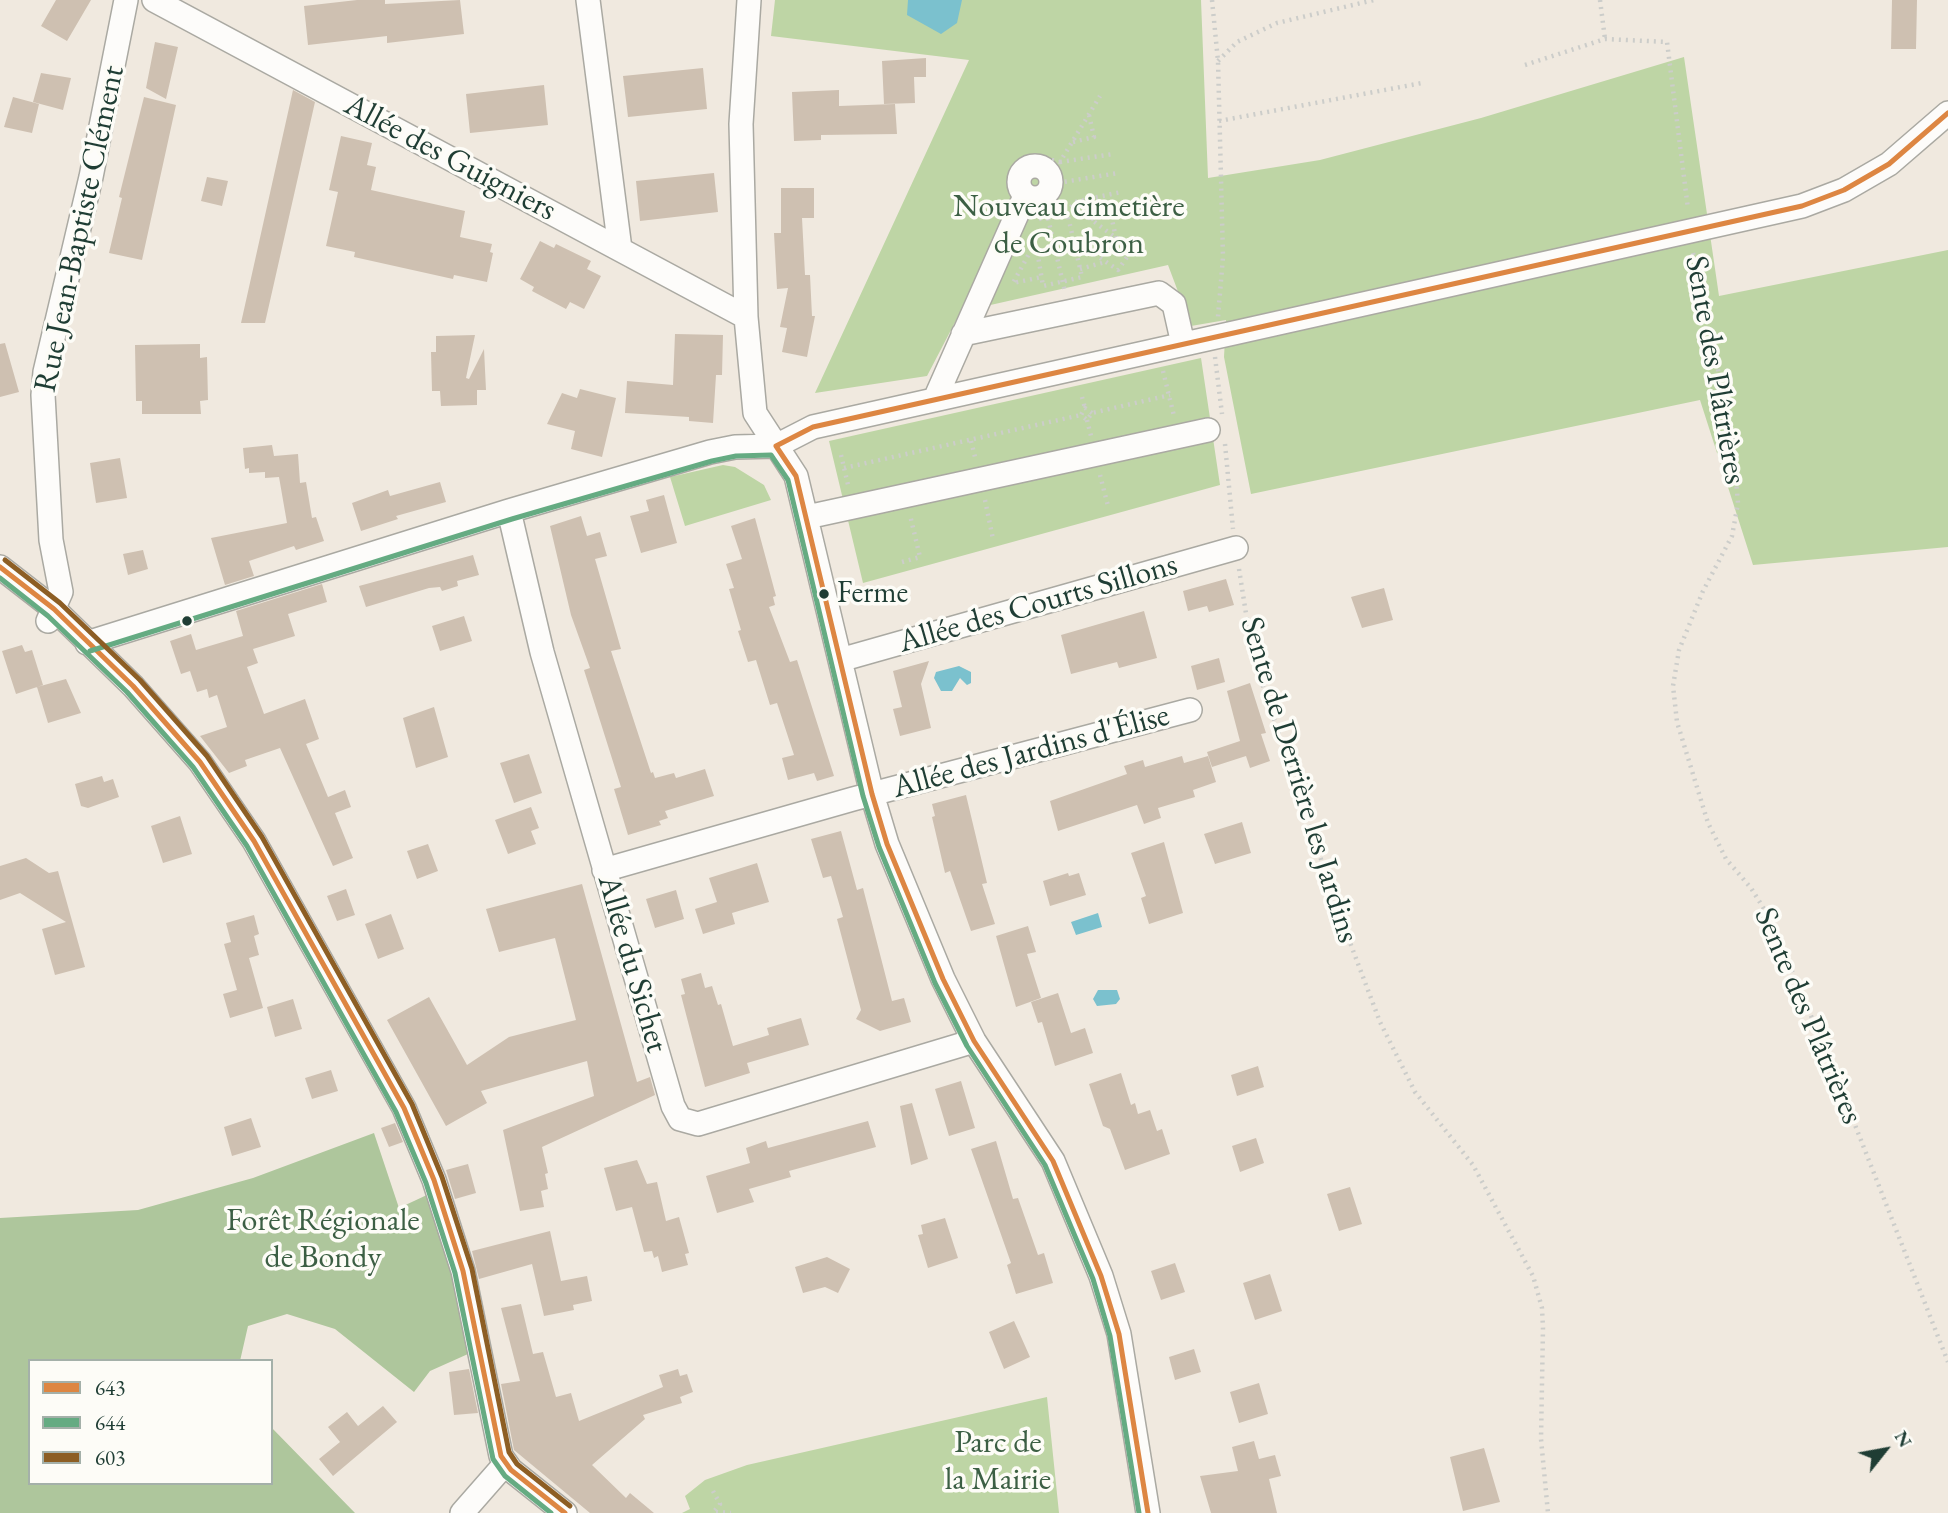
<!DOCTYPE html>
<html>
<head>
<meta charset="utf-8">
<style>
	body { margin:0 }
	#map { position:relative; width:1948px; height:1513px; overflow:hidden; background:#f0e9df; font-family:"EB Garamond",serif }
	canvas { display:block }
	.legend { position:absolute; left:28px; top:1359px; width:245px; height:126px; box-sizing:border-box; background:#fdfcf7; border:2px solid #a4b0a9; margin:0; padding:9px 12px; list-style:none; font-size:21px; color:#1f3d34 }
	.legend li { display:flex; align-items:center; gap:14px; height:35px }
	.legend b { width:35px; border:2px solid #a4b0a9 }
	.north { position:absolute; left:1850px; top:1415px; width:70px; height:70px; -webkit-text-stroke:5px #fdfcf7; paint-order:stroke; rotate:59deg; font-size:19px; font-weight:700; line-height:28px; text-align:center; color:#1f3d34 }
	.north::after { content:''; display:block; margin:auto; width:24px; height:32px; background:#1f3d34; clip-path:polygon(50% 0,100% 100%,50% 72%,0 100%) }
</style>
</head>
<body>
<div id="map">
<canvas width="1948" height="1513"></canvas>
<ul class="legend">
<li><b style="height:9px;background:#dd8642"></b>643</li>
<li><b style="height:9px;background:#65ab82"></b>644</li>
<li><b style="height:9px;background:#8d5e24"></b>603</li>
</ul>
<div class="north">N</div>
</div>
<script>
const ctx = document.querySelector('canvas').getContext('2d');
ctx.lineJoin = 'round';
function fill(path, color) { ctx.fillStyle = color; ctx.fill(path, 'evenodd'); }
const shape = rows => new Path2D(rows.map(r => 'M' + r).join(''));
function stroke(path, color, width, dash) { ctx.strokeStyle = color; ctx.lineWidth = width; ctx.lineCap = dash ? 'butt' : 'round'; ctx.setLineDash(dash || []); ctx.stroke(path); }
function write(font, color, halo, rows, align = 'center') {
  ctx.font = font + ' "EB Garamond",serif'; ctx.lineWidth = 7; ctx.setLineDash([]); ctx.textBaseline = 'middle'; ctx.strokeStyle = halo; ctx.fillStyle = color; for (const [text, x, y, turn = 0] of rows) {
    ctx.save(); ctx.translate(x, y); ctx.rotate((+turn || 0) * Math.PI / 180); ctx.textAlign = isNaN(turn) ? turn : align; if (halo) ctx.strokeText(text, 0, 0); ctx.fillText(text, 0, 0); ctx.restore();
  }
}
const green = shape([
	[775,0,1201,0,1208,178,1320,160,1481,118,1684,57,1719,296,1948,250,1948,547,1753,565,1700,400,1251,494,1224,357,1226,320,1191,326,1168,265,986,306,963,307,927,376,815,393,969,60,771,36],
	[1201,358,1220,485,863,583,829,441],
	[723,465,735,467,764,485,771,500,685,526,670,477],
	[1047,1397,1059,1513,682,1513,690,1509,685,1496,705,1480,747,1465]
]);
const forest = shape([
	[374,1133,399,1208,429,1194,460,1294,468,1354,430,1371,414,1392,335,1329,287,1314,248,1326,240,1361,30,1361,30,1483,271,1483,271,1427,355,1513,0,1513,0,1218,138,1210,253,1178]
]);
const water = shape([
	[908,0,962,0,957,23,941,34,907,15],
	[959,666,971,672,971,683,967,685,960,678,952,691,941,691,934,678,936,672],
	[1098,913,1102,927,1076,935,1071,922],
	[1098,990,1117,990,1120,999,1116,1004,1097,1006,1093,999]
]);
const building = shape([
	[56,0,91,0,67,41,41,26],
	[357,0,385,0,385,4,460,0,464,34,387,43,387,36,308,45,304,6],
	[1892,0,1917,0,1916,49,1891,49],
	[155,42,178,47,166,99,146,88],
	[926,58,926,77,914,77,915,103,884,104,882,61],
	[703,68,707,109,628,117,623,76],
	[41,73,71,78,63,110,33,102],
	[544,85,548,125,470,133,466,94],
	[293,90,315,102,265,323,241,323],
	[839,90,839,106,895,104,897,134,821,135,821,140,794,141,792,92],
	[13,97,39,104,32,133,4,127],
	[144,97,176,105,142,260,109,253,122,198,119,197],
	[341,136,372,143,367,165,376,167,371,190,465,211,460,237,492,244,490,252,493,253,487,282,454,275,453,279,354,257,355,252,326,246,338,192,329,190],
	[714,173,718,212,640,221,636,181],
	[207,177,228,181,222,206,201,201],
	[781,188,814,188,814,218,802,218,805,275,810,275,812,316,815,316,807,357,782,352,787,328,780,327,788,288,777,289,774,233,781,233],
	[540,241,554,248,556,244,591,261,587,269,601,276,584,309,570,302,566,309,532,291,534,287,520,279],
	[675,334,723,335,722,375,716,375,713,423,689,421,689,417,625,413,627,381,673,385],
	[475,335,466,378,469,379,484,349,486,390,477,390,477,405,441,406,440,391,432,391,431,352,436,352,436,336],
	[5,343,19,392,0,397,0,344],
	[200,344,200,358,207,357,208,400,200,401,201,414,142,414,142,401,136,401,135,345],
	[580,389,616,398,602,457,571,449,575,431,547,424,562,393,577,398],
	[272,445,274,456,298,454,300,483,306,482,312,518,316,517,324,541,296,550,294,546,249,561,254,576,225,585,211,538,287,523,279,477,265,478,265,472,249,473,249,468,245,469,243,448],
	[120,458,127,498,96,503,90,463],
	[440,482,446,502,396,516,398,519,361,531,352,503,388,490,390,496],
	[664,495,677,543,641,553,630,516,649,511,646,500],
	[581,516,587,536,600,532,607,556,595,559,621,649,611,651,651,773,653,772,655,778,674,773,676,778,705,769,714,796,665,811,668,818,659,821,661,825,628,835,614,789,621,787,584,670,590,668,571,615,550,526],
	[755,518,776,596,773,597,775,605,769,607,790,662,797,660,834,776,817,781,814,773,788,780,782,758,794,755,777,703,770,705,756,660,748,662,738,631,741,630,729,589,734,588,726,564,742,559,731,526],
	[143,550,148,569,128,575,123,554],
	[473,555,479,575,457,581,458,586,442,591,440,587,429,588,366,607,359,586],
	[1226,579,1234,605,1209,612,1207,606,1188,611,1183,591],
	[322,584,327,602,288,614,295,636,253,649,258,663,247,667,264,714,305,699,319,739,306,744,328,797,345,790,351,807,335,813,353,858,333,866,280,748,245,760,247,766,229,773,200,736,227,727,217,695,209,698,207,689,197,692,190,671,181,674,170,641,191,634,196,650,243,636,236,611],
	[1384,588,1393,620,1362,628,1351,597],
	[1144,611,1157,658,1119,668,1117,662,1071,674,1061,635],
	[464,616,472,641,440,651,432,626],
	[22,645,25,652,32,650,43,685,16,694,2,651],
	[1219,658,1225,682,1197,690,1191,666],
	[929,661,921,684,931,728,900,736,893,709,902,707,893,671],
	[66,679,81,713,48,723,37,687],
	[1250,683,1266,733,1261,734,1270,761,1250,768,1246,756,1212,767,1207,752,1240,741,1227,691],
	[434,707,448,757,416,768,403,718],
	[529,754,542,793,514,803,500,763],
	[1182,756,1184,763,1208,756,1216,782,1193,790,1195,797,1158,808,1161,818,1144,824,1137,805,1058,831,1050,801,1127,774,1124,766,1143,760,1145,767],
	[102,776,104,782,113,779,119,797,88,808,81,806,75,784],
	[966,795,987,883,982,884,995,924,971,931,950,871,945,873,932,817,935,816,932,804],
	[531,807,539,828,531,831,536,844,508,854,495,820],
	[180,816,192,854,163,863,151,826],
	[1242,822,1251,853,1215,864,1204,834],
	[841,831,857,890,863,888,892,1001,904,998,911,1022,880,1031,856,1019,861,1010,837,919,843,917,831,876,823,878,811,839],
	[1164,842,1183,913,1149,924,1141,898,1146,896,1131,853],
	[428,844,438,871,417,879,407,851],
	[26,858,49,873,58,871,85,967,55,975,42,929,66,922,20,893,0,900,0,866],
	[757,863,769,902,732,913,735,924,703,934,695,909,717,902,709,878],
	[1068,873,1069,876,1079,873,1086,895,1050,906,1043,881],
	[582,884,637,1082,650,1077,655,1095,542,1147,548,1173,545,1174,548,1189,541,1191,544,1207,520,1211,503,1130,594,1096,587,1061,481,1091,487,1103,446,1126,387,1020,429,997,467,1065,509,1037,576,1020,555,938,499,952,486,909],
	[346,889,355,915,337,921,327,896],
	[676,890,684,919,655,928,646,899],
	[391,914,404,949,378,959,365,924],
	[254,915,259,934,254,936,259,955,249,958,263,1008,230,1018,223,994,237,990,224,944,231,942,226,923],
	[1028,926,1036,952,1027,954,1041,998,1016,1007,996,936],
	[701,973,705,988,712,986,718,1005,721,1004,733,1046,769,1035,767,1028,801,1018,809,1045,747,1063,750,1073,705,1087,681,995,685,994,681,979],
	[1058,993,1071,1033,1085,1028,1093,1053,1055,1066,1042,1022,1038,1023,1031,1002],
	[293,999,302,1029,275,1037,267,1007],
	[1258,1066,1264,1087,1237,1096,1231,1075],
	[331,1070,338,1091,312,1099,305,1078],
	[1121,1073,1131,1105,1135,1103,1138,1114,1150,1110,1157,1131,1162,1129,1170,1154,1125,1170,1110,1129,1103,1126,1089,1084],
	[961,1081,975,1128,949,1136,935,1089],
	[912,1103,928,1159,911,1165,900,1106],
	[251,1118,261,1147,232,1156,224,1127],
	[868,1121,876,1147,789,1171,791,1177,749,1189,754,1202,717,1213,706,1176,750,1163,746,1148,766,1141,768,1148],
	[395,1123,403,1142,389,1147,381,1128],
	[1256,1138,1264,1163,1240,1172,1232,1146],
	[996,1141,1013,1199,1018,1198,1038,1255,1044,1253,1053,1283,1016,1294,1007,1265,1011,1263,971,1149],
	[637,1160,647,1184,657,1182,666,1221,679,1217,689,1253,685,1254,688,1265,662,1272,658,1256,654,1258,652,1251,644,1252,632,1207,616,1211,604,1168],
	[468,1164,476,1193,455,1199,446,1170],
	[1350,1187,1362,1224,1339,1231,1327,1194],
	[945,1218,958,1258,928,1268,918,1235,923,1234,921,1225],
	[550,1231,561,1281,587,1276,592,1301,573,1305,574,1310,544,1316,532,1264,479,1279,472,1251],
	[827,1257,850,1269,838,1293,825,1287,803,1293,795,1267],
	[1175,1263,1185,1292,1161,1300,1151,1271],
	[1270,1274,1282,1311,1255,1320,1243,1283],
	[521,1304,533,1354,543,1352,556,1397,571,1393,579,1421,663,1387,659,1375,678,1369,680,1376,687,1374,693,1392,680,1397,682,1403,643,1415,645,1419,592,1465,626,1498,630,1493,654,1513,590,1513,514,1450,501,1384,520,1381,501,1308],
	[1014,1321,1030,1357,1004,1369,989,1332],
	[1194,1349,1201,1372,1175,1380,1169,1357],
	[469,1369,478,1413,454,1415,449,1372],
	[1259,1383,1268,1414,1239,1423,1230,1392],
	[383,1406,397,1422,333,1476,319,1459,340,1442,328,1427,347,1412,358,1426],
	[1254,1441,1259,1459,1275,1455,1281,1476,1269,1479,1277,1513,1211,1513,1200,1476,1238,1471,1232,1447],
	[1484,1448,1500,1502,1463,1511,1450,1457]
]);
const path = shape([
	[1212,0,1218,61,1223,257,1218,317],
	[1600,0,1605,39],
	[1218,61,1237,42,1277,23,1374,0],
	[1525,65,1605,39,1667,42,1688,209],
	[1219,121,1422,83],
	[1073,142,1094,137,1089,115],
	[1060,162,1113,154],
	[1042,167,1048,159,1060,162,1100,96],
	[1051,184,1118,173],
	[1045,205,1065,292],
	[1072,205,1132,250,1118,270,1074,240],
	[1039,219,1067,212,1075,202,1121,192],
	[1091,219,1111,215,1116,238],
	[1034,232,1043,286,1082,277,1067,212],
	[1035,243,1013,283,1042,277],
	[1693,253,1732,435,1738,503,1732,536,1703,591,1679,650,1673,686,1677,722,1708,823,1726,859,1751,888,1769,917,1826,1051,1948,1362],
	[1080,269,1105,262],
	[1215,357,1222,414],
	[1163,371,1174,416],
	[1082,397,1085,408],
	[1092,413,1085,408,1081,415,1087,420,1092,413,1170,395],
	[1087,420,1091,436],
	[971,441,976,461],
	[1225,444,1233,529],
	[841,455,849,489],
	[844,468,1081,415],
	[1100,475,1108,506],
	[985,500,993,539],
	[902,562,920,557,910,515],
	[1239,569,1250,639,1259,674,1340,916,1380,1022,1415,1092,1473,1165,1533,1276,1542,1308,1543,1328,1541,1439,1548,1513],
	[713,1491,720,1504,713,1513],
	[716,1512,731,1513]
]);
const minor = shape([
	[154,0,746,317],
	[588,0,620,249],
	[749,0,741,124,746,317,755,413,796,476,872,794,887,844,943,979,974,1041,1053,1161,1101,1276,1119,1334,1148,1513],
	'1019 182a16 16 0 1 1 32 0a16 16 0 1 1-32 0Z',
	[963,334,1159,293,1174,304,1183,344],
	[935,399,1025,196],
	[509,511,542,652,673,1106,680,1119,698,1124,974,1041],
	[807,517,1208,430],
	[0,567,54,609,133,686,200,762,254,841,404,1108,434,1180,463,1271,501,1456,511,1470,565,1513],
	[48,621,61,592,51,540,43,395,45,372,91,177,126,0],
	[87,643,509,511,710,452,735,447,776,446,813,427,1802,206,1844,190,1889,164,1948,113],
	[840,660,1236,548],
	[604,870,853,799,1190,710],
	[462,1513,505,1464]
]);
const bus1 = shape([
	[776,446,813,427,1802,206,1844,190,1889,164,1948,113],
	[776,446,796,476,872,794,887,844,943,979,974,1041,1053,1161,1101,1276,1119,1334,1148,1513],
	[0,567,54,609,133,686,200,762,254,841,404,1108,434,1180,463,1271,501,1456,511,1470,565,1513]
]);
const bus2 = shape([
	[0,578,48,616,127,692,193,767,247,846,396,1112,426,1183,455,1273,493,1459,505,1476,551,1513],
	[90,651,512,519,712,461,736,456,771,455,788,480,863,796,879,847,935,983,967,1046,1045,1165,1093,1279,1110,1336,1139,1513]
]);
const bus3 = shape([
	[5,560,60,603,140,680,207,756,262,837,412,1104,442,1177,472,1269,509,1452,517,1464,570,1506]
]);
const markers = [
	[824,594,6,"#1f3d34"],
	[187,621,6,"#1f3d34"]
];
const busNames = [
	["Ferme",837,594]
];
const streetNames = [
	["Allée des Guigniers",450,158,28],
	["Rue Jean-Baptiste Clément",80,229,-78],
	["Sente des Plâtrières",1715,370,80],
	["Allée des Courts Sillons",1038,604,-16],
	["Allée des Jardins d'Élise",1031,752,-15],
	["Sente de Derrière les Jardins",1299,780,73],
	["Allée du Sichet",632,964,74],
	["Sente des Plâtrières",1808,1016,67]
];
const parkNames = [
	["Nouveau cimetière",1069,207],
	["de Coubron",1069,244],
	["Forêt Régionale",323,1221],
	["de Bondy",323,1258],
	["Parc de",998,1443],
	["la Mairie",998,1480]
];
fill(green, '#bed5a5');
fill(forest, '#aec69c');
fill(water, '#7bc1ce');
fill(building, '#cec0b1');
stroke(minor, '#aaa9a2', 26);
stroke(path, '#cccdca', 4.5, [2, 5]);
stroke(minor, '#fdfcfa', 23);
stroke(bus1, '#dd8642', 5);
stroke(bus2, '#65ab82', 5);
stroke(bus3, '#8d5e24', 5);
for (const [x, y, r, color] of markers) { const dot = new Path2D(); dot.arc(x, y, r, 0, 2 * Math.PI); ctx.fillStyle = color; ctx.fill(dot); stroke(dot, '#fdfcf7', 2.5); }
write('30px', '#1f3d34', '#fdfcf7', busNames, 'left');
write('32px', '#1f3d34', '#fdfcf7', streetNames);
write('32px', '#3c5f44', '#fdfcf7', parkNames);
</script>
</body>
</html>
